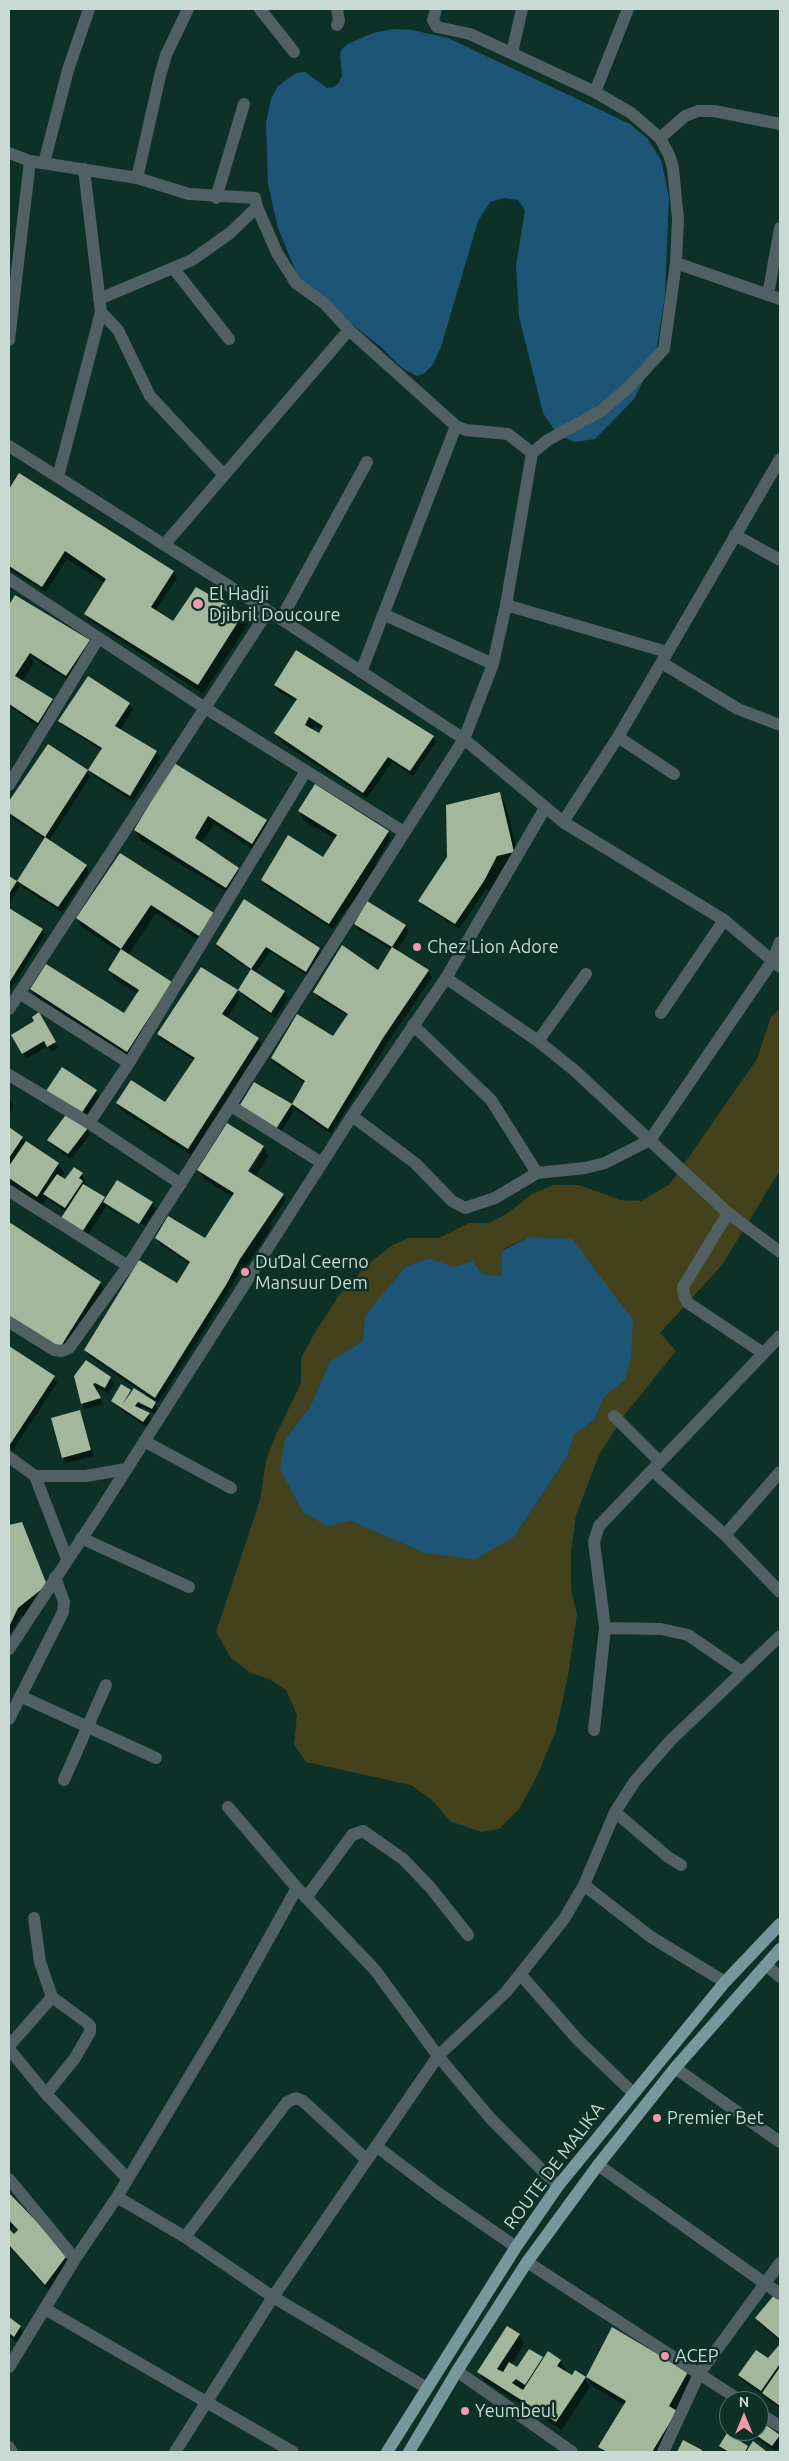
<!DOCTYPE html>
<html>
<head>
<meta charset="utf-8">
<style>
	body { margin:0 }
	#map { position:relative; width:789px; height:2461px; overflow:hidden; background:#0e3127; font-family:Ubuntu,sans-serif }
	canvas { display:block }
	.frame { position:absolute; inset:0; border:10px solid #c8dad3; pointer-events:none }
	.north { position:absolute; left:719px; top:2391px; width:50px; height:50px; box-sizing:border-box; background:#0e3127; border:1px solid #58756c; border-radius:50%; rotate:0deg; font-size:14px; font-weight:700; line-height:20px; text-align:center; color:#c8dad3 }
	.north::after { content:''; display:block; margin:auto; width:18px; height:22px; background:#f29aad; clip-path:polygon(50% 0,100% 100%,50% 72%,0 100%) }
</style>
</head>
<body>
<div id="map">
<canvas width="789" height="2461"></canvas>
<div class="frame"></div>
<div class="north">N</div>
</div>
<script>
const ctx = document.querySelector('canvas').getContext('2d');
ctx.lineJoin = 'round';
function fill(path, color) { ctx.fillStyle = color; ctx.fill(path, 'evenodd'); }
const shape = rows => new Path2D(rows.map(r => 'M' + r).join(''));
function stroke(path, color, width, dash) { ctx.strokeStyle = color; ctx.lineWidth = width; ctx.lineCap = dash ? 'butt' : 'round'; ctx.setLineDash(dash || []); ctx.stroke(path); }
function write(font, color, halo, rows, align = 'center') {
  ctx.font = font + ' Ubuntu,sans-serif'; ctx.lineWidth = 5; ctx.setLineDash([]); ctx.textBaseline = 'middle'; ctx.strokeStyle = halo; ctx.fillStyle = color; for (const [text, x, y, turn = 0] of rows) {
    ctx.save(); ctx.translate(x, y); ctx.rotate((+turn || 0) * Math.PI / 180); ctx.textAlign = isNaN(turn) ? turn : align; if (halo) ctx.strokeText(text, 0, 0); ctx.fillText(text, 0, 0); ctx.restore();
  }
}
const green = shape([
	[780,1009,780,1170,722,1265,660,1333,676,1351,623,1417,599,1455,576,1515,571,1552,571,1589,577,1614,568,1676,556,1730,537,1776,519,1809,499,1829,481,1832,450,1821,431,1799,411,1785,306,1762,294,1744,297,1715,286,1690,269,1679,251,1673,231,1658,216,1632,260,1500,266,1461,275,1437,301,1383,301,1358,313,1336,340,1294,366,1266,391,1246,408,1238,439,1238,469,1223,489,1223,508,1213,532,1194,554,1185,579,1185,620,1200,641,1201,670,1184,757,1059,771,1017],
	[529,1237,625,1380,603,1398,595,1419,574,1435,567,1457,514,1537,424,1553,351,1521,285,1439,310,1407,330,1361,363,1341,366,1316,406,1266,430,1258,452,1268,473,1261,482,1274,503,1276,502,1250]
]);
const water = shape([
	[394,29,412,30,448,38,630,124,647,138,661,160,669,197,665,296,655,358,634,399,595,439,574,442,557,434,543,413,519,317,516,266,525,210,518,200,504,198,490,202,478,221,441,347,433,364,425,373,417,376,402,368,381,347,344,318,313,298,296,272,278,228,268,184,266,123,271,99,278,86,296,73,305,72,327,88,333,87,338,84,342,76,340,54,342,49,348,44,373,33],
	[529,1237,572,1239,633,1320,631,1357,625,1380,603,1398,595,1419,574,1435,567,1457,514,1537,475,1559,424,1553,351,1521,327,1526,303,1512,280,1469,285,1439,310,1407,330,1361,363,1341,365,1316,406,1266,430,1258,452,1267,473,1261,482,1274,502,1276,502,1251]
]);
const shadow = shape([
	[19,475,174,572,177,578,155,611,173,622,217,600,242,615,248,624,203,694,89,620,85,614,105,583,67,559,46,592,9,569,9,491],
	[15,597,89,641,92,647,70,681,30,656,34,663,22,681,52,700,55,705,41,728,9,706,9,607],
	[275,685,433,737,436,742,413,776,392,762,367,798,281,742,276,733,297,702,278,691],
	[315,726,322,730,319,735,312,730],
	[129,704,133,710,120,730,156,752,160,758,133,801,93,776,89,770,101,750,63,726,60,721],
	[48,746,87,771,90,777,49,841,86,866,89,872,62,912,20,886,9,904,9,877,17,882,45,839,9,816,9,803],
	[175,765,266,821,271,830,257,852,214,824,201,844,238,868,241,874,229,893,140,840,135,830],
	[499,793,506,805,520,864,503,868,491,892,486,889,459,929,423,906,420,901,448,857],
	[299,811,388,832,391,838,375,864,377,867,349,909,347,908,333,929,266,886,263,880,323,859,336,839,304,821],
	[120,855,218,923,205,944,156,913,128,955,172,983,132,1060,37,998,32,989,127,1017,138,994,114,979,109,970,120,953,82,927,77,918],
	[9,909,42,929,45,935,9,992],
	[355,924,405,926,409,932,396,951,428,971,432,977,386,1045,331,1134,296,1110,293,1104,305,1083,275,1064,272,1058,333,1038,348,1016,318,998,315,992,378,972,392,950,359,930],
	[217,944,319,948,323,954,310,977,270,952,255,973,284,992,288,998,275,1018,243,996,239,990,251,971,221,950],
	[237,991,240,997,227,1019,258,1039,262,1045,191,1155,120,1109,117,1103,165,1104,194,1060,161,1040,158,1034],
	[38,1014,58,1048,52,1052,48,1046,26,1059,13,1035,36,1021],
	[62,1069,96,1091,100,1097,84,1119],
	[255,1083,291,1105,294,1111,280,1134],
	[9,1098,14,1105,9,1113],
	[9,1129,22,1138,26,1144,27,1142,58,1164,64,1173,61,1178,66,1181,82,1173,86,1187,105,1201,152,1203,156,1209,145,1226,108,1203,108,1206,143,1229,108,1208,107,1205,86,1238,66,1212,47,1198,42,1205,10,1183],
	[87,1129,90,1135,71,1159,52,1145,49,1140],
	[263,1147,268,1156,255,1177,283,1194,286,1200,270,1223,272,1226,245,1268,242,1266,229,1291,158,1403,153,1400,158,1409,155,1414,142,1407,140,1409,149,1414,152,1420,147,1427,125,1413,112,1401,130,1391,132,1394,143,1393,89,1356,85,1350,177,1285,190,1264,160,1244,157,1238,209,1242,233,1197,204,1179,199,1170],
	[260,1150,263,1150,249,1172,246,1172],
	[9,1224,100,1283,104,1289,62,1356,9,1324],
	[9,1348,54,1377,57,1383,13,1450,9,1448],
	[86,1362,110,1378,114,1384,108,1393,99,1388,96,1391,103,1404,85,1409,82,1404],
	[80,1412,94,1456,66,1463,63,1458],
	[22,1523,51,1595,24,1617,21,1615,9,1637,9,1526],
	[9,2196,72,2264,51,2293,9,2247],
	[14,2227,18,2232,13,2236,9,2231],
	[775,2296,780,2300,780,2341,760,2324,756,2318],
	[9,2319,20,2327,23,2333,18,2342,9,2336],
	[519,2335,524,2344,511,2365,517,2369,542,2358,543,2361,548,2353,560,2361,566,2370,564,2372,572,2377,585,2378,590,2387,562,2430,484,2381,479,2372],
	[780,2346,780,2408,743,2381,739,2376,769,2360],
	[688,2373,693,2382,662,2452,603,2452,599,2447,624,2405,592,2386,587,2377],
	[759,2421,780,2437,780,2445,776,2451,745,2431,759,2431],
	[727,2434,749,2450,766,2452,725,2452,720,2446]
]);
const building = shape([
	[19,473,174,571,151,607,173,621,196,587,243,614,198,685,84,614,106,579,65,551,42,587,9,566,9,489],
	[15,595,90,640,66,676,30,653,15,676,53,699,38,723,9,704,9,605],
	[296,650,434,736,410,771,388,757,363,793,274,733,297,699,274,685],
	[309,717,323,726,319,733,305,725],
	[88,676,130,703,115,726,157,751,130,796,88,770,102,748,58,721],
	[48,744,88,770,45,837,9,813,9,801],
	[174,763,267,820,252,844,208,816,195,838,239,868,226,888,134,830],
	[315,784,389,831,329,924,261,880,288,835,323,857,337,835,298,811],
	[500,792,514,852,497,856,484,881,455,924,418,901,447,857,446,805],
	[45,837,87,865,58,907,17,881],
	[120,853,214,913,199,936,151,905,121,949,76,918],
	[9,876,17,881,9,894],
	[244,899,320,948,306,972,266,947,251,969,285,991,271,1013,238,990,251,969,216,944],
	[367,901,406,925,392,947,354,924],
	[9,908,43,929,9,983],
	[342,945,378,970,392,947,429,970,383,1038,328,1129,292,1104,305,1081,271,1058,297,1014,333,1036,348,1014,313,992],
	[121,949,172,982,127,1052,30,989,46,964,124,1013,139,990,108,970],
	[201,967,238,990,222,1014,259,1038,188,1149,116,1103,131,1080,165,1102,195,1058,157,1034],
	[39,1012,56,1042,47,1047,44,1041,22,1054,11,1035,34,1021,32,1017],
	[62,1067,97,1090,81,1114,46,1091],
	[254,1082,292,1104,276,1129,240,1105],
	[68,1112,88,1128,68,1154,47,1140],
	[227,1123,264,1146,248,1171,284,1194,240,1259,226,1285,155,1398,84,1350,139,1260,177,1283,190,1262,155,1238,168,1216,205,1238,234,1193,197,1170],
	[9,1127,23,1137,9,1158],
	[26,1141,59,1163,37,1197,9,1178,9,1166],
	[74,1167,83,1173,79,1178,83,1181,65,1208,43,1194,57,1174,65,1179],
	[117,1180,153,1202,139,1224,103,1202],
	[83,1184,105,1197,82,1232,61,1218],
	[9,1222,101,1282,58,1351,9,1321],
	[9,1346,55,1376,9,1446],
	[86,1360,111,1377,105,1388,95,1383,93,1384,101,1398,81,1404,74,1376],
	[121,1384,131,1390,122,1405,134,1388,156,1402,152,1409,138,1402,135,1406,150,1413,143,1422,111,1401],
	[80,1410,91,1450,62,1458,51,1418],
	[22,1522,47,1585,18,1608,9,1627,9,1525],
	[9,2193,68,2254,45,2285,9,2245,9,2229,14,2234,18,2230,9,2220],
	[775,2294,780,2299,780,2339,755,2318],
	[9,2317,21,2326,14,2337,9,2333],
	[507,2326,520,2334,497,2369,503,2372,509,2362,517,2367,529,2349,543,2357,525,2385,516,2379,512,2383,523,2390,548,2351,561,2360,557,2366,572,2375,575,2370,586,2377,612,2327,688,2372,669,2406,677,2411,652,2452,607,2452,598,2447,626,2401,586,2377,556,2422,477,2372],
	[780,2344,780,2367,779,2365,761,2391,738,2375,756,2350,768,2358],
	[780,2367,780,2406,762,2393],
	[759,2420,780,2435,772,2446,750,2431,759,2431],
	[727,2433,748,2446,745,2452,729,2452,719,2446],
	[683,2440,702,2450,701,2452,677,2452],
	[753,2441,766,2451,765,2452,746,2452]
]);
const minor = shape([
	[260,9,294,52],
	[337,9,339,21,337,25],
	[512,53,522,9],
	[595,92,628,9],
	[660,138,685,116,698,111,714,111,780,124],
	[9,153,30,161,137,178,189,194,255,198,257,207,277,253,296,283,324,303,349,330,456,426,466,430,508,434,532,453],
	[44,163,68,70,89,9],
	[137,178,160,76,166,55,188,9],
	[216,198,244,104],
	[676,263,780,299],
	[174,269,229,339],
	[768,295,780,228],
	[99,299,192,260,230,233,257,207],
	[101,312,118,330,150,396,223,474],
	[9,340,30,161],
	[9,446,281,619,464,739,563,822,724,920,780,967],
	[58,477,101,312,84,169],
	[735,535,780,560],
	[164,545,349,330],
	[9,579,205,708,404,832],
	[506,605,667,652],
	[383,614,493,664],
	[281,619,367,462],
	[662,663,738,709,780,725],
	[361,672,456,426],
	[618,737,674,774],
	[9,785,98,639],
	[563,822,618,737,780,459],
	[446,978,538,1041,574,1070,728,1213,780,1252],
	[19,993,129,1063],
	[9,1009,268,611],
	[661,1013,724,920],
	[413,1025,491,1100,537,1173],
	[538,1041,586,974],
	[9,1075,89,1123,181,1184],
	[231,1106,322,1163],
	[352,1116,415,1163,452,1201,465,1208,495,1198,537,1173,585,1168,605,1163,650,1140,773,960,780,942],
	[89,1123,129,1063,306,771],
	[9,1191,128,1266],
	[728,1213,683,1287,684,1296,688,1303,763,1353],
	[9,1322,54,1350,62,1351,69,1348,128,1266,464,739,493,664,506,605,532,453,548,440,601,411,629,387,664,349,676,263,678,219,673,168,669,155,660,138,631,113,595,92,470,34,437,27,433,20,436,9],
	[614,1416,660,1462],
	[144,1441,231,1488],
	[9,1457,35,1476,67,1559],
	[653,1471,725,1535,780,1592],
	[35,1476,86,1476,126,1469],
	[725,1535,780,1472],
	[81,1538,189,1587],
	[605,1628,661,1629,688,1635,742,1672],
	[9,1649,98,1514,352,1116,446,978,545,808],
	[20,1696,156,1758],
	[9,1719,63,1612,64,1602,55,1577],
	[594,1730,605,1628,594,1542,599,1526,780,1336],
	[64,1780,106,1685],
	[228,1807,297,1888,375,1970,438,2056,491,2119,558,2186],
	[615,1812,668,1857,681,1865],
	[584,1885,651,1937,725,1982],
	[306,1898,352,1835,363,1831,403,1859,430,1887,468,1935],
	[766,1965,780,1977],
	[521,1975,578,2040,632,2092],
	[9,2046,52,1997,40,1962,34,1918],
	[9,2049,46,2094,128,2179],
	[675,2068,780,2142],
	[46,2094,75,2058,90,2032,90,2026,86,2022,52,1997],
	[376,2146,438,2193,516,2247],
	[598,2165,780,2294],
	[9,2179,75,2259],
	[117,2197,185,2237,273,2297,427,2388],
	[185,2237,287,2102,296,2098,303,2101,367,2160],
	[527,2262,741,2401],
	[45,2309,293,2452],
	[9,2367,75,2259,117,2197,225,2017,297,1888],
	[457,2371,572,2452],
	[759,2413,780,2426],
	[9,2447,12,2452],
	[175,2452,273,2297,438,2056,506,1992,564,1919,584,1885,615,1812,635,1781,671,1740,780,1636],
	[663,2452,699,2374,780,2263]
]);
const major = shape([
	[387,2452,516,2247,558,2186,725,1982,780,1924],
	[409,2452,457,2371,527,2262,598,2165,675,2068,780,1949]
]);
const markers = [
	[198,604,6,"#f29aad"],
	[417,947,5,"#f29aad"],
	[245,1272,5,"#f29aad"],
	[657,2118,5,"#f29aad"],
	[665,2356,5,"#f29aad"],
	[465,2411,5,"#f29aad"]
];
const poiNames = [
	["El Hadji",209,594],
	["Djibril Doucoure",209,615],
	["Chez Lion Adore",427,947],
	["Duɗal Ceerno",255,1262],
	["Mansuur Dem",255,1283],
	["Premier Bet",667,2118],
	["ACEP",675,2356],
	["Yeumbeul",475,2411]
];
const streetNames = [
	["ROUTE DE MALIKA",554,2166,-53]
];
fill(green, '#44421d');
fill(water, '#1d5576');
fill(shadow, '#0007');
fill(building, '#a3b79d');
stroke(minor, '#516163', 12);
stroke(major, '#76979b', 12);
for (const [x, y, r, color] of markers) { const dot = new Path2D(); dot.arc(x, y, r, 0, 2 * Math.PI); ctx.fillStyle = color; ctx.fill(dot); stroke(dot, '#0e3127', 2); }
write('18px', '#c8dad3', '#0e3127', poiNames, 'left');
write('18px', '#c8dad3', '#0e3127', streetNames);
</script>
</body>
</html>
